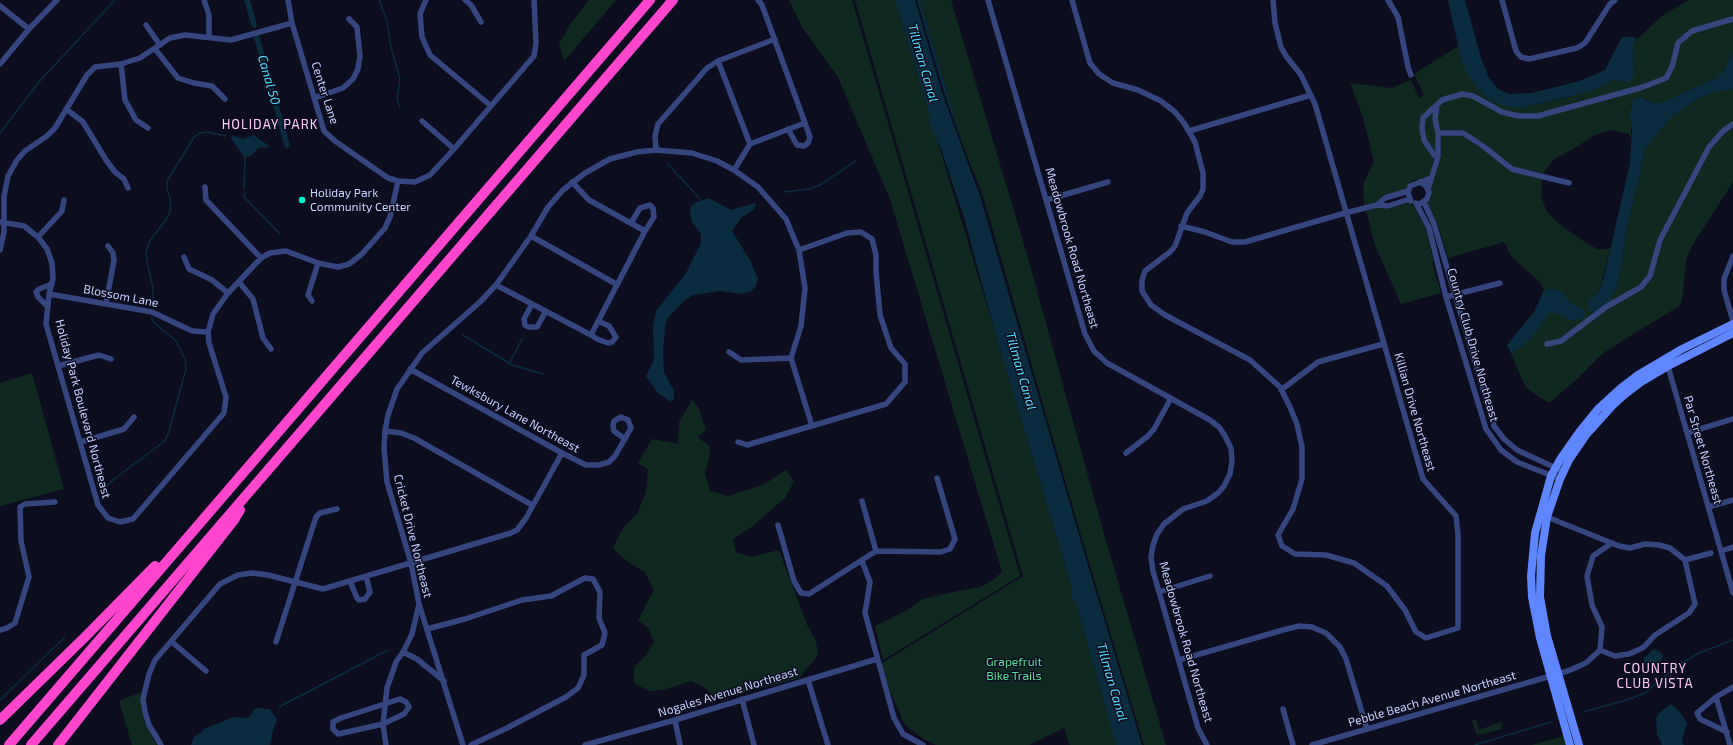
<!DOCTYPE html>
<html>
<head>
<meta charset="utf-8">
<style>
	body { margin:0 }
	canvas { display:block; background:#0c0d1f }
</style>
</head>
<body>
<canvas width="1733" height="745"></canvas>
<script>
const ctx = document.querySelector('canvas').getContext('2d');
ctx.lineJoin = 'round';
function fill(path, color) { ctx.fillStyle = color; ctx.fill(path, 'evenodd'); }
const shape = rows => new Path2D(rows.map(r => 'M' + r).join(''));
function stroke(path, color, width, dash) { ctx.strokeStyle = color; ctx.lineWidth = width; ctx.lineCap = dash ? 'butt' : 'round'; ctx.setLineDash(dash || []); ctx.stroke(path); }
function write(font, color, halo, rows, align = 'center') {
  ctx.font = font + ' "Exo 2",sans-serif'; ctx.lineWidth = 3; ctx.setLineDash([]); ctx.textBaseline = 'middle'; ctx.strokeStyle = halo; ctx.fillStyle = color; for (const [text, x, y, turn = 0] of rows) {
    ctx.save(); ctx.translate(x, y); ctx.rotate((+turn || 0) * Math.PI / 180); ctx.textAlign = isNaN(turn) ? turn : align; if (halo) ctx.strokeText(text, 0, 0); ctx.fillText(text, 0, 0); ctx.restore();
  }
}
const green = shape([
	[589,0,616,0,564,61,559,44,571,23],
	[789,0,852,0,1020,576,883,660,875,626,904,612,923,599,953,592,981,587,993,580,1002,572,890,199,838,77,802,27],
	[855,0,895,0,1072,588,1116,745,1070,745,1064,728,1029,745,936,745,924,739,905,725,879,665,1023,576],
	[920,0,951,0,1028,258,1104,534,1166,745,1144,745,1080,532,983,196,962,143],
	[1689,0,1733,0,1733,52,1724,71,1716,78,1662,103,1654,103,1645,99,1631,105,1631,138,1629,134,1611,130,1595,135,1568,152,1554,159,1543,173,1514,167,1485,144,1464,131,1435,130,1435,157,1429,176,1412,181,1405,189,1385,196,1376,202,1364,205,1363,185,1374,161,1363,117,1350,83,1392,88,1411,80,1419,98,1424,95,1414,74,1459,46,1462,63,1520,108,1565,98,1597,89,1612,80,1618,81,1635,65,1633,58,1633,47,1637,39,1662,16],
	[1733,89,1733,182,1692,246,1686,260,1682,301,1679,306,1603,353,1577,379,1549,403,1529,390,1523,382,1511,353,1531,337,1550,313,1556,313,1570,303,1564,294,1551,288,1543,292,1544,290,1539,281,1512,257,1504,242,1448,258,1437,223,1427,202,1431,197,1431,188,1441,157,1441,136,1462,136,1481,148,1510,171,1542,178,1541,196,1547,212,1558,223,1586,243,1597,249,1610,249,1599,292,1588,303,1617,286,1621,269,1625,237,1645,150,1658,132,1672,117,1697,99,1715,92],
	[1409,203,1414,206,1426,229,1434,262,1432,263,1441,293,1401,304,1375,245,1366,210,1378,208,1389,209],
	[32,373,64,489,0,506,0,383],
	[692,400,698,407,706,430,698,437,710,447,709,458,705,474,710,491,728,496,763,485,786,470,794,481,785,498,750,528,733,539,736,552,750,557,779,550,807,625,816,641,818,655,799,678,731,696,715,697,704,687,691,681,663,690,649,691,634,683,634,667,646,655,654,642,648,628,638,620,654,590,644,571,634,566,617,553,613,547,624,527,637,514,646,492,648,469,638,463,652,439,678,444,679,422],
	[141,692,142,712,146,726,157,745,132,745,119,701],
	[1476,719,1479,730,1501,722,1502,729,1478,735,1476,733,1472,720],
	[1564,736,1567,745,1532,745]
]);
const water = shape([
	[895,0,915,0,943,96,980,196,1078,532,1142,745,1116,745,1076,603,1072,598,1071,593,1072,588,996,336,964,217,941,149,930,125,928,109],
	[917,0,920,0,962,143,945,95],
	[1448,0,1465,0,1481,58,1489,78,1498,89,1509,94,1532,93,1580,81,1605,70,1622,37,1633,37,1637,39,1633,47,1634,77,1628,82,1612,80,1597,89,1584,93,1520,108,1510,107,1492,102,1480,91,1470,78,1462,63],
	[1733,52,1733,89,1715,92,1697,99,1672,117,1658,132,1645,150,1625,237,1621,269,1617,286,1611,300,1602,309,1593,313,1589,310,1588,302,1599,292,1604,277,1630,163,1632,130,1630,115,1633,100,1638,97,1654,103,1662,103,1716,78,1724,71],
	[232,135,243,139,254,135,269,146,268,148,262,147,258,148,251,156,244,157,231,138],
	[709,198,731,210,755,203,756,204,754,209,741,218,732,231,751,262,758,279,756,286,750,292,742,294,720,291,693,295,685,300,667,319,665,329,663,350,664,372,674,391,674,399,671,402,658,393,646,376,654,360,653,327,656,311,686,273,701,243,701,234,692,222,690,214,691,206,697,202],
	[1551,288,1559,290,1564,294,1570,303,1584,310,1585,315,1582,319,1570,320,1556,313,1550,313,1532,337,1520,348,1511,353,1507,345,1534,312,1543,292],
	[1654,649,1662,653,1663,658,1656,666,1649,668,1644,662,1644,658],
	[1671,704,1680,712,1687,723,1682,742,1684,745,1662,745,1657,734,1656,718,1659,713],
	[256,708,270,709,277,720,273,730,270,745,191,745,194,737,202,732,204,729,234,717,248,718]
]);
const stream = shape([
	[379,0,387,21,391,47,400,79,397,99,400,107],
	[0,133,39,82,115,0],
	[668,164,700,199],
	[244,189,245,157],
	[784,192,810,189,820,185,857,160],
	[244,193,244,197,280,234],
	[153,304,153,288,148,266,146,253,149,242,168,217,171,208,170,198,167,189,167,181,194,137,200,133,207,132,226,136],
	[463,335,512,365,543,374],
	[509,364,522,339],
	[103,490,113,480,161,444,166,439,169,431,186,369,185,359,176,341,152,321,152,317],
	[0,700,65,637],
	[279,707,388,650],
	[1583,712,1627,700,1645,693,1678,665,1699,653,1733,640],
	[1475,745,1551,722]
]);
const canal = shape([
	[247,0,254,25],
	[257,38,287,145]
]);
const street = shape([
	[204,0,209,15,209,37],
	[288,0,292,23,324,131,335,141,388,178,398,181],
	[426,0,420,14,422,37,430,55,491,106],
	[465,0,471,5,481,22],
	[988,0,1085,334,1094,351,1107,363,1210,420,1219,427,1225,436,1231,448,1232,461,1230,474,1224,486,1218,493,1207,501,1183,509,1164,524,1157,534,1153,545,1151,557,1153,571,1198,728,1207,745],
	[1072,0,1087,53,1090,63,1099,74,1113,83,1138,90,1161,101,1175,112,1184,123,1195,142,1203,173,1203,189,1200,196,1187,213,1175,246,1170,252,1145,271,1142,280,1142,291,1151,305,1165,315,1250,360,1280,387,1290,407,1297,424,1302,447,1302,479,1293,509,1278,535,1282,546,1295,554,1326,555,1354,563,1387,586,1405,610,1416,632,1426,638,1458,628,1458,534,1456,516,1423,479,1315,104,1301,75,1286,56,1281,47,1275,23,1273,0],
	[1388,0,1398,17,1408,67,1411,75],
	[1502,0,1516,51,1521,57,1529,59,1577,48,1585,43,1610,4,1615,0],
	[0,6,29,29],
	[146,25,160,45],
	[155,49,178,78,194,83,212,86,225,99],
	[718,61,750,144,734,170],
	[0,64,29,29,57,0],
	[121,64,125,100,136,120,148,128],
	[314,98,343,88,353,79,358,69,360,56,357,27,349,19],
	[66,109,83,122,106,160,115,172,124,179,128,188],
	[422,121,454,149],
	[788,129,797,145,804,146,808,143,810,137,805,123],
	[1189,131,1311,95],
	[1438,133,1463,133,1483,146,1512,169,1569,183],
	[750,144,805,123,762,5,758,0],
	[656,150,655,136,658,124,707,68,718,61,775,39],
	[1438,157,1434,155,1424,140,1422,128,1423,118,1442,100,1462,94,1473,96,1502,112,1519,116,1538,116,1643,87,1666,78,1672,67,1678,43,1692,31,1733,19],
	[1420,182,1426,186,1429,192,1427,199,1421,203],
	[205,187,206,200,261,258],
	[1428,189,1438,157,1438,133,1435,119,1437,105],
	[1046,200,1108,182],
	[1411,201,1408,193,1410,186,1431,178],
	[1424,202,1434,224,1494,426,1504,439,1517,450,1558,469],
	[1416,203,1429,228,1446,297,1486,429,1501,450,1517,462,1560,479],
	[1377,205,1385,198,1408,191],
	[0,222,24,226,38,237,47,249,52,263,53,279,49,294,46,324,98,505,108,518,120,522,133,519,224,413,226,397,209,343,208,332,213,314,228,293,261,258,270,253,286,251,318,263,338,267,349,264,361,255,385,228,390,217,398,181,415,182,430,175,454,149,534,56,536,43,534,0],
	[631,223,640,208,650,205,653,208,654,217,645,231],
	[1181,226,1205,232,1232,242,1245,242,1345,213,1377,205,1388,206,1410,199],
	[531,236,616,284],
	[38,237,62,211,64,200],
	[0,250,4,232,4,197,8,176,17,160,25,151,47,136,55,128,87,75,95,67,121,64,140,58,170,38,185,35,231,40,292,23],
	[1733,256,1724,279,1724,290,1733,321],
	[184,257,189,269,212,280,228,293],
	[239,282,253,299,263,338,271,349],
	[496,285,591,335,645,231,589,200,572,182],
	[49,294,152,312,192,331,208,332],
	[1446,297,1500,283],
	[312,301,308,295,318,263],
	[106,304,114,260,113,253,108,246],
	[532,304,524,319,525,325,528,327,537,327,546,311],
	[48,307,38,297,36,292,39,289,52,284],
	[591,335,597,339,608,343,612,342,616,337,609,326,598,321],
	[1547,344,1561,341,1606,307,1641,287,1650,276,1660,240,1709,147,1723,131,1733,124],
	[729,352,741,360,791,358],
	[1667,363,1733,593],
	[58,366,99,355,111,359],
	[410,369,562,453,586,465,599,465,609,462,615,456,631,428,628,420,621,417,614,421,613,426,614,431,625,439],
	[1281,390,1318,362,1383,344],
	[385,431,401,433,414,438,532,505],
	[1687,433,1733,419],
	[81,442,124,429,134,417],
	[738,442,747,445,886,404,905,382,905,364,891,348,880,315,876,271,876,255,872,239,861,232,847,233,799,250],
	[1126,453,1148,436,1154,429,1171,398],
	[862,501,876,551],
	[1708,507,1733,500],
	[1547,517,1619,546,1630,548,1645,544,1659,545,1670,548,1685,560,1695,604,1689,613,1655,635,1644,647,1640,649,1629,654,1615,656,1600,650],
	[778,525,794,581,801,593,809,594,876,551,941,552,950,549,955,539,937,478],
	[1721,551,1733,547],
	[1685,560,1711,553],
	[862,561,870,582,865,613,894,718,903,734,923,745],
	[350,581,357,598,359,600,365,599,370,592,366,576],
	[1159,592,1210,576],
	[427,629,465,619,522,600,551,596,585,578,593,579,600,592,599,618,605,633,602,645,584,655,584,675,578,688,566,697,507,728,471,745],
	[0,630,7,628,15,623,29,577,21,541,20,507,25,504,55,502],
	[172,642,206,671],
	[276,642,316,517,320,513,337,509],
	[403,652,417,659,444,681],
	[1179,660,1283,630,1299,626,1312,627,1326,633,1340,647,1346,659,1367,729],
	[808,680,828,745],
	[1716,697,1730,745],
	[400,699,406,702,409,707,404,714,383,724,338,734,333,729,333,722,341,718,400,699],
	[742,699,754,745],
	[1283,709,1293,745],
	[675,720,680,745],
	[1727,732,1700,719,1697,713,1716,697,1733,687],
	[161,745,149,725,145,712,143,699,149,674,155,660,220,584,238,575,252,573,268,575,323,589,511,533,517,530,526,518,562,453],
	[386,745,383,724,387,688,396,662,403,652,412,634,419,604],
	[463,745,419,604,411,563,387,482,384,448,385,431,388,415,397,389,422,353,480,302,496,285,531,236,548,207,563,190,585,173,610,159,637,152,656,150,692,153,717,161,734,170,758,187,786,219,799,250,805,288,801,326,791,358,812,426],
	[585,745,675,720,877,659],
	[1312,745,1568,671,1586,663,1600,650,1602,627,1592,605,1587,576,1593,556,1612,543]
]);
const secondary = shape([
	[1570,745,1540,638,1532,597,1531,576,1535,533,1551,476,1561,458,1580,431,1598,409,1621,388,1638,375,1682,349,1733,324],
	[1579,745,1547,636,1540,597,1541,556,1547,517,1560,479,1569,460,1586,435,1612,406,1624,395,1641,382,1668,366,1733,333]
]);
const highway = shape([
	[0,720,84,638,155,566],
	[9,745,650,0],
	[31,745,673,0],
	[58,745,234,520,240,510]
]);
const markers = [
	[302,200,4,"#00f4cd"]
];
const streetNames = [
	["Center Lane",325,93,72],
	["Meadowbrook Road Northeast",1072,248,74],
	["Blossom Lane",121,296,11],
	["Country Club Drive Northeast",1473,345,74],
	["Holiday Park Boulevard Northeast",83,409,75],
	["Killian Drive Northeast",1415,412,74],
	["Tewksbury Lane Northeast",515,414,29],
	["Par Street Northeast",1703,450,74],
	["Cricket Drive Northeast",413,536,76],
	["Meadowbrook Road Northeast",1186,642,74],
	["Nogales Avenue Northeast",728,692,-17],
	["Pebble Beach Avenue Northeast",1432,699,-16]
];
const poiNames = [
	["Holiday Park",310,193],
	["Community Center",310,207]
];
const parkNames = [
	["Grapefruit",1014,662],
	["Bike Trails",1014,676]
];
const waterNames = [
	["Tillman Canal",923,63,74],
	["Canal 50",269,80,74],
	["Tillman Canal",1021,371,74],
	["Tillman Canal",1112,682,74]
];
const neighbourhoodNames = [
	["HOLIDAY PARK",270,125],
	["COUNTRY",1655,669],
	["CLUB VISTA",1655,684]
];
fill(green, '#0f2921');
fill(water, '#0a2c3f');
stroke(stream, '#0a2c3f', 1.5);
stroke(canal, '#0a2c3f', 5.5);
stroke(street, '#35467f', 5.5);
stroke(secondary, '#6086ff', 8);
stroke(highway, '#ff44ce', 10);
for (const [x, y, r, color] of markers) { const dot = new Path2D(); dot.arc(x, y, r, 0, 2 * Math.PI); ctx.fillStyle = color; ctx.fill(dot); stroke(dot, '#0c0d1f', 1.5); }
write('12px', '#c9d1ff', '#0c0d1f', streetNames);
write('12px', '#c9d1ff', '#0c0d1f', poiNames, 'left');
write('12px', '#53e199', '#0c0d1f', parkNames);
write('italic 13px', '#57ddff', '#0c0d1f', waterNames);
ctx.letterSpacing = '1px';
write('13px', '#ffcbfa', '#0c0d1f', neighbourhoodNames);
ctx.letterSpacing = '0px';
</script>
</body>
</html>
